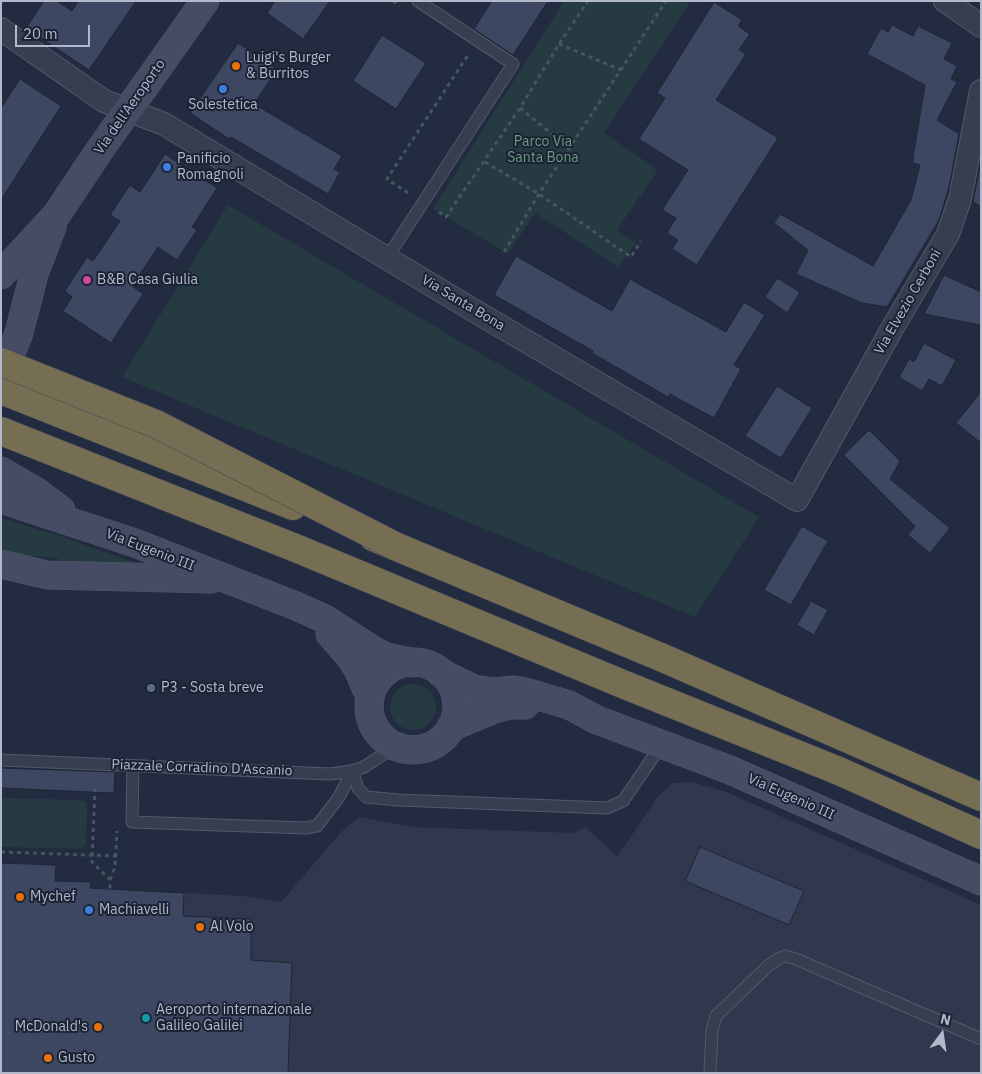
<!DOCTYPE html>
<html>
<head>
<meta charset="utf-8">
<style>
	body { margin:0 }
	#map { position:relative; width:982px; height:1074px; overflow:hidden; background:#232b40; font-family:"IBM Plex Sans",sans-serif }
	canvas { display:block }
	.frame { position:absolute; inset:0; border:2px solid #b3b9cb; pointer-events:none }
	.north { position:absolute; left:917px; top:1009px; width:50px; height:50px; -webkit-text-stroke:4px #1c2335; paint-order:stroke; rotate:14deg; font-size:14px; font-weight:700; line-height:20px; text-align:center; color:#b3b9cb }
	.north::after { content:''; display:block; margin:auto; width:18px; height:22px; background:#b3b9cb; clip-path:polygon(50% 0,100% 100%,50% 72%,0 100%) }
	.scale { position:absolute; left:15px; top:25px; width:75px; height:22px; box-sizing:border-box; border:2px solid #b3b9cb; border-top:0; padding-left:6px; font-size:15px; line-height:18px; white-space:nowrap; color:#b3b9cb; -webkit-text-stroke:4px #1c2335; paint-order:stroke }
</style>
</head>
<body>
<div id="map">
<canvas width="982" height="1074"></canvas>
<div class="frame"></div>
<div class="north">N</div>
<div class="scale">20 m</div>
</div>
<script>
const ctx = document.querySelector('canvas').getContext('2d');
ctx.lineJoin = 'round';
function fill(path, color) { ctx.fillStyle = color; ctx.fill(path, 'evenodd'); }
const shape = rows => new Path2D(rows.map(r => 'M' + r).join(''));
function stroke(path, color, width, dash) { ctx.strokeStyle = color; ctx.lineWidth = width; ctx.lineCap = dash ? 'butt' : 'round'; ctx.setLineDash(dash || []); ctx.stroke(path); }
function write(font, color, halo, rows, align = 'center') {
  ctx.font = font + ' "IBM Plex Sans",sans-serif'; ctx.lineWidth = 4; ctx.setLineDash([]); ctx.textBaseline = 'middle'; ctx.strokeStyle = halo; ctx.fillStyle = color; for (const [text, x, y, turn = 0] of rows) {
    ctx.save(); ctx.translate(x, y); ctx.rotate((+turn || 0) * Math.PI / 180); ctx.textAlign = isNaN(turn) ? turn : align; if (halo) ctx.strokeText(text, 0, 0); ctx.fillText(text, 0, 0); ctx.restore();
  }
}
const airport = shape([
	[691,782,724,791,981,905,981,1073,1,1073,1,879,91,882,90,888,244,896,281,902,343,830,359,817,413,827,573,833,586,827,617,857,659,795,673,783]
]);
const green = shape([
	[564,1,691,1,604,133,658,170,617,230,636,243,618,267,535,213,508,254,433,209],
	[228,205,759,517,695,617,122,377],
	[1,518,63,537,138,564,82,568,52,557,1,556],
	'390 707a23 23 0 1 1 46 0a23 23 0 1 1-46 0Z',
	[1,798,81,800,87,803,86,844,81,849,1,847]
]);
const building = shape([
	[44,1,57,1,72,11,78,1,136,1,89,70,26,28,44,1],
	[275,1,330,1,303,39,267,13,275,1],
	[492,1,548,1,513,55,474,29,492,1],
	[714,2,742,20,738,26,750,34,739,50,746,54,716,100,778,138,697,265,672,249,678,240,667,233,676,218,662,210,688,170,639,139,665,98,657,93,714,2],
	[892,25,913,36,918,26,952,43,944,59,957,66,951,79,957,82,937,120,959,134,949,187,939,220,887,307,862,303,796,274,808,250,774,223,780,214,873,266,911,200,920,165,913,163,913,157,925,85,867,54,881,28,888,32,892,25],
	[382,35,426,63,396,109,353,81,382,35],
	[238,43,277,69,254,104,342,156,334,169,340,172,328,194,231,137,229,139,190,113,238,43],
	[20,79,61,106,1,200,1,108,20,79],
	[165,154,217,188,192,227,197,230,177,260,158,247,132,286,143,294,111,343,63,311,72,297,65,291,87,257,93,261,120,221,110,215,130,185,140,192,165,154],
	[981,161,981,207,973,202,981,161],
	[516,256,612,311,630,279,726,332,744,302,765,315,734,365,741,369,714,418,670,394,668,397,592,353,593,351,494,295,516,256],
	[944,275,981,292,981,325,924,314,944,275],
	[777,278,800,292,787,313,765,297,777,278],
	[924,343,956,360,942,386,929,379,922,391,899,377,909,359,914,362,924,343],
	[777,386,812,408,781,458,745,436,777,386],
	[981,392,981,443,956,423,981,392],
	[869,430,900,461,890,479,950,528,930,553,908,535,915,526,844,455,869,430],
	[802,526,828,541,791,605,764,590,802,526],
	[811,601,828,610,814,635,797,625,811,601],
	[1,768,115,772,114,793,1,788,1,768],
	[700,847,804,891,789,925,685,881,700,847],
	[1,863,56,865,55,881,91,882,90,888,184,893,183,916,251,919,251,960,292,963,288,1073,1,1073,1,863]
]);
const path = shape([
	[393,1,400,6],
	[559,44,621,70],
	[520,108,569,148],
	[485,162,539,194,631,257,641,241],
	[408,193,387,179,468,55],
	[439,212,446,217,520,108,559,44,588,1],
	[504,252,539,194,666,1],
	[95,788,92,862,110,880,110,890],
	[1,852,116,856],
	[110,880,115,867,117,831]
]);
const lane = shape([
	[387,258,513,64,418,1],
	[1,760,330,774,352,771,364,767,396,746],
	[133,766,132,822,306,828,317,826,339,797,352,771],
	[352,771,358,788,366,797,398,800,607,808,623,801,662,744],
	[710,1073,712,1030,716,1016,769,965,780,958,785,956,796,959,981,1039]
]);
const street = shape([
	[945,1,981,26],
	[1,29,104,101,164,124,478,313,797,500,893,327,948,234,960,199,981,91]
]);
const secondary = shape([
	[1,275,57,214,99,151,205,1],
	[10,355,19,333,34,274,52,227],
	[1,471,37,492,61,510],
	[1,499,135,543,296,606,325,619,374,651,384,656,414,663],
	[1,564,47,575,211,579],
	[330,634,350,657,358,669,370,697],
	'369 706a44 44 0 1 1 88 0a44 44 0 1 1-88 0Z',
	[441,673,474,689,494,692,514,690,525,692,569,705,597,720,730,770,981,881],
	[451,727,494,709,511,705,525,705]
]);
const highway = shape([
	[1,390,293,506],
	[1,431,298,549,625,685,839,771,981,835],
	[373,537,663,658,981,797]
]);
const highwayBridge = shape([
	[1,362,156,424,395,546]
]);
const markers = [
	[236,66,5,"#e8710a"],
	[223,89,5,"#3f7fe0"],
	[167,167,5,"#3f7fe0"],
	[87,280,5,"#d1479c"],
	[151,688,5,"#5c6f8a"],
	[20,897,5,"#e8710a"],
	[89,910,5,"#3f7fe0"],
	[200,927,5,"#e8710a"],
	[146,1018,5,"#0f9aa8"],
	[98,1027,5,"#e8710a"],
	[48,1058,5,"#e8710a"]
];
const poiNames = [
	["Luigi's Burger",246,58],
	["& Burritos",246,74],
	["Solestetica",223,105,"center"],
	["Panificio",177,159],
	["Romagnoli",177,175],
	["B&B Casa Giulia",97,280],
	["P3 - Sosta breve",161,688],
	["Mychef",30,897],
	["Machiavelli",99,910],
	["Al Volo",210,927],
	["Aeroporto internazionale",156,1010],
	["Galileo Galilei",156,1026],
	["McDonald's",88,1027,"right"],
	["Gusto",58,1058]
];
const streetNames = [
	["Via dell'Aeroporto",130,107,-55],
	["Via Elvezio Cerboni",908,302,-60],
	["Via Santa Bona",463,303,31],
	["Via Eugenio III",150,550,21],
	["Piazzale Corradino D'Ascanio",202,768,2],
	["Via Eugenio III",791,797,24]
];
const parkNames = [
	["Parco Via",543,142],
	["Santa Bona",543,158]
];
fill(airport, '#31384d');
fill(green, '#253a41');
fill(building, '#3e4761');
stroke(building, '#1e2537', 1);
stroke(lane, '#52596b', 13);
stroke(street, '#52596b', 24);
stroke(secondary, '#52596b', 29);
stroke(highway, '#3f4658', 29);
stroke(path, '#43575e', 3, [4, 4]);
stroke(lane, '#373e50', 11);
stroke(street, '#373e50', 22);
stroke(secondary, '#454c63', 28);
stroke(highway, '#766e53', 28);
stroke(highwayBridge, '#3f4658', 29, []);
stroke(highwayBridge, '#766e53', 28);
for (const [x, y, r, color] of markers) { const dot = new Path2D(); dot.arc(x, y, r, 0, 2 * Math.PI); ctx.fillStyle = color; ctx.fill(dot); stroke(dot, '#1c2335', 2); }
write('14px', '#b3b9cb', '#1c2335', poiNames, 'left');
write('14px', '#b3b9cb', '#1c2335', streetNames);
write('14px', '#689d7c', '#1c2335', parkNames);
</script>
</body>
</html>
